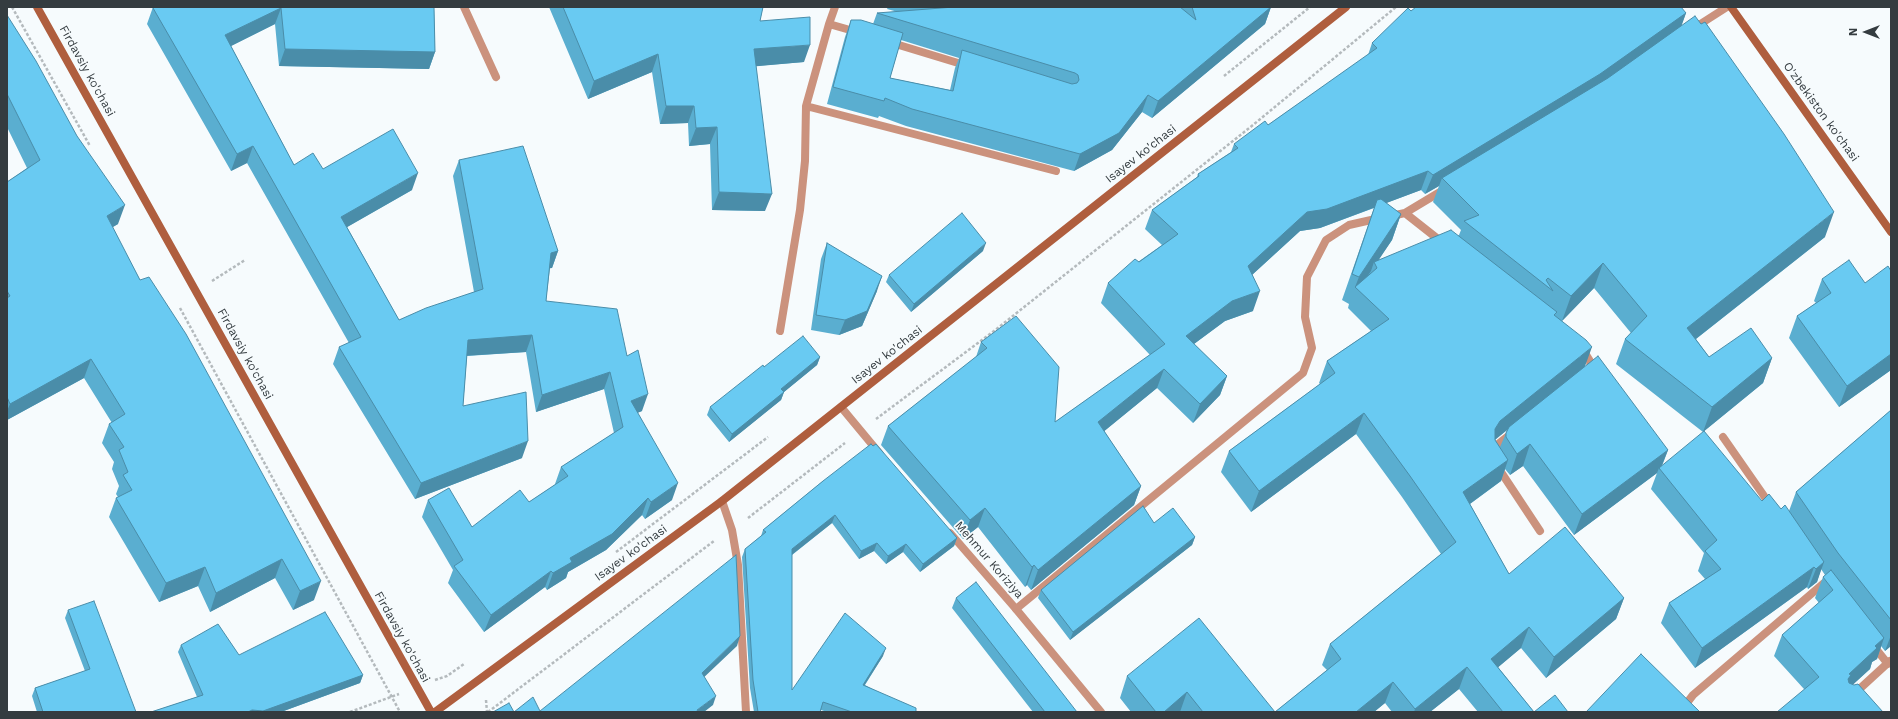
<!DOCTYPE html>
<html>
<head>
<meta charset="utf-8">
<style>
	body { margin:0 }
	#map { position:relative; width:1898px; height:719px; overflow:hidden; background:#f6fbfd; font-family:"Work Sans",sans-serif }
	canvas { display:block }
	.frame { position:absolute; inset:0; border:8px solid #343c40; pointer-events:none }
	.north { position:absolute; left:1846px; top:12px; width:40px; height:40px; -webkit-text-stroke:3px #f6fbfd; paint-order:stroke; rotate:270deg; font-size:11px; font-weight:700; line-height:16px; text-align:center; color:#343c40 }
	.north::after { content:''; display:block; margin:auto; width:14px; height:18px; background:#343c40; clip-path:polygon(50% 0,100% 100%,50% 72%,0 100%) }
</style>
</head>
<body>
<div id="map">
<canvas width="1898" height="719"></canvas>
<div class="frame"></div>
<div class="north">N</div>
</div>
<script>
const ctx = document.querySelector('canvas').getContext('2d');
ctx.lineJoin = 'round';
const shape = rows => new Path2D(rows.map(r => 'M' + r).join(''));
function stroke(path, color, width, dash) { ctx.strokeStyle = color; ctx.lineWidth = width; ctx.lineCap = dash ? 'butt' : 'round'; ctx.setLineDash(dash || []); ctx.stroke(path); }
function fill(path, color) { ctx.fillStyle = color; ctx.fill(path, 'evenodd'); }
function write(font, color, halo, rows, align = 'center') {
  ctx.font = font + ' "Work Sans",sans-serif'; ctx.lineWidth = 3.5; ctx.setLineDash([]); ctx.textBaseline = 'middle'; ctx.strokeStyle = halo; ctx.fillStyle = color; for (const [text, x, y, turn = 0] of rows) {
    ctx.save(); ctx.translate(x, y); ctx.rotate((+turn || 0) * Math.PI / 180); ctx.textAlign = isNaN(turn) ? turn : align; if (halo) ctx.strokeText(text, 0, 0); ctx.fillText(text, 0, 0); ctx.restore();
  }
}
const path = shape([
	[12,7,90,146],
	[1224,76,1310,7],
	[212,281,245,260],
	[180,308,400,712],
	[876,419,994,331,1253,125,1396,7],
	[748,518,845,443],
	[616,552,768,437],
	[435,680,447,676,464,664],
	[486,700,487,712],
	[350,712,399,694],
	[488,712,714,541]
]);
const lane = shape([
	[464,7,496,77],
	[829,24,857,32],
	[1691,30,1727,7],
	[889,42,968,66],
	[806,106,1056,171],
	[1405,213,1443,243],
	[1391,216,1405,213,1445,189],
	[780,331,800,210,805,161,806,106,829,24,835,7],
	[1581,350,1585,353,1590,361,1591,370,1589,372],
	[1723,437,1771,506],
	[1493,452,1497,445,1511,434],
	[1497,466,1540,531],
	[722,501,732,530,738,565,746,712],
	[1016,609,1303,373,1312,348,1305,317,1307,277,1326,240,1349,225,1380,218],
	[1872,644,1888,664],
	[1854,694,1890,661],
	[1680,712,1693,695,1824,583]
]);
const street = shape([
	[841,407,880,454],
	[950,533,1016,609,1101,712]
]);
const secondary = shape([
	[37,7,431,712],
	[1731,7,1891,232],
	[435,712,722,501,1346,7]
]);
const wall = shape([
	[153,7,434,7,435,52,429,69,279,66,275,24,231,46,294,165,323,169,412,190,347,227,399,320,474,292,453,176,459,160,558,251,552,268,550,268,546,301,627,356,642,411,637,413,672,500,645,519,642,515,606,550,568,572,566,578,547,590,545,587,484,632,448,583,453,570,422,517,428,500,472,527,529,502,556,484,555,484,561,467,614,433,604,389,536,412,526,352,467,356,463,406,522,458,415,499,333,364,339,347,349,343,247,163,231,171,147,24],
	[549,7,763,7,760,21,804,62,756,66,765,211,712,210,710,144,689,146,688,123,660,124,652,72,588,99],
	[888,7,1180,7,1180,8,1180,7,1271,7,1265,24,1152,118,1142,112,1112,150,1074,171,906,126,879,116,878,118,827,104,845,37,851,20,873,24,877,13,898,12,887,9],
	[901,40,959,58,955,68,950,90,890,78],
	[1411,11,1686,13,1681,26,1825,237,1696,339,1709,357,1772,358,1763,383,1703,432,1616,364,1625,339,1631,333,1594,288,1562,321,1584,367,1668,450,1662,466,1762,501,1781,509,1789,511,1796,492,1891,410,1891,646,1885,651,1881,646,1877,659,1872,662,1870,669,1852,685,1883,712,1804,689,1774,656,1782,635,1819,603,1815,598,1823,577,1825,575,1821,569,1817,582,1808,589,1807,587,1695,668,1661,623,1669,603,1705,579,1698,571,1704,553,1651,489,1657,473,1574,535,1523,466,1510,475,1505,469,1501,481,1470,504,1509,574,1624,598,1616,619,1546,678,1521,648,1498,667,1534,712,1568,712,1478,712,1459,689,1430,712,1392,712,1385,703,1374,712,1131,712,1120,698,1127,676,1275,712,1327,670,1322,665,1330,644,1441,554,1402,497,1356,434,1251,512,1221,472,1229,451,1320,384,1319,383,1327,361,1371,331,1348,308,1349,304,1342,300,1374,208,1320,228,1300,231,1252,275,1253,311,1225,321,1194,344,1227,376,1220,395,1193,423,1157,388,1104,431,1141,486,1134,505,1031,590,1027,585,1025,587,978,527,963,539,881,445,888,426,976,357,981,342,1055,422,1150,355,1101,303,1108,283,1162,245,1145,229,1152,210,1197,177,1198,174,1231,152,1234,144,1268,125,1368,55,1372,43],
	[1439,186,1433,202,1461,230,1459,235,1378,260,1392,240,1401,214,1386,203,1421,190,1425,194],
	[1507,430,1506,433,1500,447,1495,440],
	[7,15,118,224,112,227,140,280,314,600,293,610,275,578,210,612,198,586,159,602,109,517,116,498,118,497,116,494,119,486,112,469,114,462,102,443,109,424,112,423,84,378,7,420,7,182,27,168,7,127],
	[827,243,877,291,862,326,839,335,811,330,821,259],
	[983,251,911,312,886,282,889,275],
	[1891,271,1891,370,1839,407,1789,338,1797,316,1816,303,1814,301,1822,279,1865,283],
	[820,357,817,365,784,392,781,400,729,442,707,415,710,407,764,367],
	[823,481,957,538,954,546,920,572,903,552,886,564,874,551,859,559,832,523,792,555,792,690,883,656,865,685,916,712,827,712,821,710,820,712,754,712,750,688,742,557,745,549,761,536,763,530],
	[1154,523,1195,537,1192,545,1070,640,1038,598,1041,590],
	[956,598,1077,712,1033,712,952,608],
	[68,610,136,712,37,712,32,696,35,688,85,671,65,618],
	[181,645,239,655,363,675,360,683,281,712,151,712,197,697,178,652]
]);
const shadedWall = shape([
	[1271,7,1265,24,1152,118,1158,101],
	[281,8,275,24,219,52,225,35],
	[1686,13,1679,33,1593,93,1442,178,1439,186,1425,194,1433,175],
	[810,45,804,62,748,67,754,49],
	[285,49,435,52,429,69,279,66],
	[658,54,652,72,588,99,594,81],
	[1148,95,1142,112,1112,150,1074,171,1080,154],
	[666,106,694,106,688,123,660,124],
	[717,127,710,144,689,146,696,128],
	[253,146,247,163,231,171,237,154],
	[1428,171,1421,190,1320,228,1300,231,1241,285,1248,266,1307,212],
	[418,173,412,190,335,234,341,217],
	[719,192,772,194,765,211,712,210],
	[125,205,118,224,100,235,107,216],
	[1834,212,1825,237,1678,353,1687,328],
	[1401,214,1392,240,1376,264,1374,262,1371,271,1358,290,1355,287,1359,277],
	[986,243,983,251,911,312,914,304],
	[558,251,552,268,545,269,551,253],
	[1603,263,1594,288,1562,321,1571,296],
	[882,276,877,291,862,326,839,335,845,320],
	[1260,291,1253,311,1225,321,1179,355,1186,336,1232,301],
	[532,335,526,352,462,356,468,340],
	[1592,347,1584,369,1492,442,1495,429,1500,421],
	[1891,354,1891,370,1839,407,1847,386],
	[820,357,817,365,784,392,781,400,729,442,732,434,781,389],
	[1772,358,1763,383,1703,432,1712,407],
	[91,359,84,378,7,420,7,411,10,404],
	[1164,369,1157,388,1091,442,1098,422],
	[610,372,604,389,536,412,542,395],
	[1227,376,1220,395,1193,423,1200,404],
	[648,394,642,411,625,418,631,401],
	[1364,413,1356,434,1251,512,1259,491],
	[528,441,522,458,415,499,421,483],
	[1530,444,1523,466,1510,475,1517,454],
	[1668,450,1660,470,1659,468,1657,473,1574,535,1582,514],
	[1508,460,1501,481,1456,514,1463,492],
	[678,483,672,500,645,519,651,502],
	[1141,486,1134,505,1031,590,1038,570],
	[648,498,642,515,606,550,568,572,566,578,547,590,553,573,570,558],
	[985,508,978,527,963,539,970,520],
	[835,515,832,523,789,557,792,549],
	[1195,537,1192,545,1070,640,1073,632],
	[957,538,954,546,920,572,923,564],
	[877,543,874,551,859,559,861,551],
	[906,544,903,552,886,564,888,556],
	[282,559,275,578,210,612,216,593],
	[1824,562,1817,582,1808,589,1816,569],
	[1034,565,1027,585,1025,587,1032,567],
	[205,567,198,586,159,602,166,583],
	[1814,567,1807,587,1695,668,1702,648],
	[551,571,545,587,484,632,491,615],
	[321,581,314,600,293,610,300,591],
	[1624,598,1616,619,1546,678,1554,657],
	[1529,627,1521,648,1483,680,1491,659],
	[1891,635,1891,646,1885,651],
	[740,636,737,646,699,682,702,673],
	[1884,638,1877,659,1872,662,1870,669,1845,692,1849,674,1875,646],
	[886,648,883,656,860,692,863,685],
	[1467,667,1459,689,1430,712,1414,712,1415,709],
	[363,675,360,683,281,712,248,712,252,710],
	[1393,682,1385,703,1374,712,1356,712],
	[1187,692,1180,712,1164,712],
	[716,696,713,705,704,712,696,712,697,710]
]);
const building = shape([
	[154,7,434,7,435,52,285,49,281,8,225,35,294,165,313,153,323,169,393,129,418,173,341,217,399,320,426,308,483,289,459,160,523,146,558,251,551,253,546,301,617,309,627,356,638,350,648,394,631,401,678,483,651,502,648,498,612,534,570,558,572,562,553,573,551,571,491,615,454,566,463,560,428,500,449,488,472,527,520,490,529,502,568,476,561,467,623,427,610,372,542,395,532,335,468,340,463,406,526,392,528,441,421,483,339,347,361,337,253,146,237,154,153,8,154,7],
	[563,7,763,7,760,21,810,17,810,45,754,49,772,194,719,192,717,127,696,128,694,106,666,106,658,54,594,81,563,7],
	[954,7,1180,7,1196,20,1192,7,1271,7,1158,101,1148,95,1119,133,1080,154,912,109,885,98,884,101,833,87,851,20,861,20,903,33,890,78,953,91,962,50,1072,84,1077,83,1079,80,1078,75,1075,73,877,13,954,7],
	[1416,7,1681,7,1686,13,1600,74,1433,175,1428,171,1327,209,1307,212,1248,266,1260,291,1232,301,1186,336,1227,376,1200,404,1164,369,1098,422,1141,486,1038,570,1034,565,1032,567,985,508,970,520,888,426,987,348,981,342,1016,316,1059,367,1055,422,1165,344,1108,283,1135,259,1139,262,1178,234,1152,210,1199,176,1198,174,1238,148,1234,144,1265,121,1268,125,1377,48,1372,43,1408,8,1411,11,1416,7],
	[7,15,36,61,77,136,125,205,107,216,140,280,149,277,186,334,321,581,300,591,282,559,216,593,205,567,166,583,116,498,132,490,123,475,128,472,119,450,124,447,109,424,125,414,91,359,10,404,7,397,7,298,10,296,7,291,7,182,40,160,7,94,7,15],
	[1695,16,1701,24,1705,22,1784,134,1834,212,1687,328,1709,357,1751,328,1772,358,1712,407,1625,339,1647,316,1603,263,1571,296,1548,278,1546,280,1553,291,1464,221,1479,215,1442,178,1608,78,1695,16],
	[1381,199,1401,214,1359,277,1352,274,1377,200,1381,199],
	[962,213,986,243,914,304,889,275,962,213],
	[1451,230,1557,312,1554,315,1586,340,1592,347,1500,421,1495,429,1495,440,1508,460,1463,492,1509,574,1565,527,1624,598,1554,657,1529,627,1491,659,1534,712,1555,695,1568,712,1503,712,1467,667,1415,709,1393,682,1356,712,1203,712,1187,692,1164,712,1156,712,1127,676,1199,618,1275,712,1341,659,1330,644,1456,542,1410,476,1364,413,1259,491,1229,451,1335,373,1327,361,1389,319,1355,287,1377,268,1374,262,1451,230],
	[827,243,882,276,867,311,845,320,816,315,827,243],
	[1849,260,1865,283,1888,266,1891,271,1891,354,1847,386,1797,316,1831,293,1822,279,1849,260],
	[803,336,820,357,781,389,784,392,732,434,710,407,763,365,764,367,803,336],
	[1598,356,1668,450,1582,514,1530,444,1517,454,1506,437,1506,433,1509,427,1598,356],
	[1891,410,1891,620,1838,553,1796,492,1891,410],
	[1704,431,1762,501,1769,494,1781,509,1785,505,1824,562,1816,569,1814,567,1702,648,1669,603,1721,569,1705,551,1717,540,1659,468,1704,431],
	[871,444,873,446,876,444,957,538,923,564,906,544,888,556,877,543,861,551,835,515,792,549,792,690,845,613,886,648,863,685,916,708,916,712,852,712,823,702,820,712,758,712,753,680,745,549,766,532,763,530,823,481,871,444],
	[1143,506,1154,523,1173,508,1195,537,1073,632,1041,590,1143,506],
	[736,555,740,636,702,673,716,696,697,710,698,712,514,712,533,697,540,711,736,555],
	[1831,570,1884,638,1875,646,1877,648,1849,674,1851,675,1848,679,1849,683,1854,685,1858,684,1883,712,1777,712,1819,677,1782,635,1833,590,1823,577,1831,570],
	[976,582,1077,712,1045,712,956,598,976,582],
	[94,601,136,712,43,712,35,688,90,669,68,610,94,601],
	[325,612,363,675,263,711,252,710,248,712,151,712,203,695,181,645,218,624,239,655,325,612],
	[1641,654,1700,712,1586,712,1641,654],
	[509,703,514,712,493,712,509,703]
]);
const streetNames = [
	["Firdavsiy ko'chasi",87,71,61],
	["O'zbekiston ko'chasi",1821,112,54],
	["Isayev ko'chasi",1141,154,-38],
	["Firdavsiy ko'chasi",245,354,61],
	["Isayev ko'chasi",887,355,-38],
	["Isayev ko'chasi",631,553,-36],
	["Mehmur Koriziya",989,560,49],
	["Firdavsiy ko'chasi",402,637,61]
];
stroke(path, '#b4babd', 2.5, [3, 2]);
stroke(lane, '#cb927d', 8);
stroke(street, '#cb927d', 8);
stroke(secondary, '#af5e3e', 8);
fill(wall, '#5aaed0');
fill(shadedWall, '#4a8da9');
fill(building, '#69caf2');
stroke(building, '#4a8da9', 1);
write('12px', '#343c40', '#f6fbfd', streetNames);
</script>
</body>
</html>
